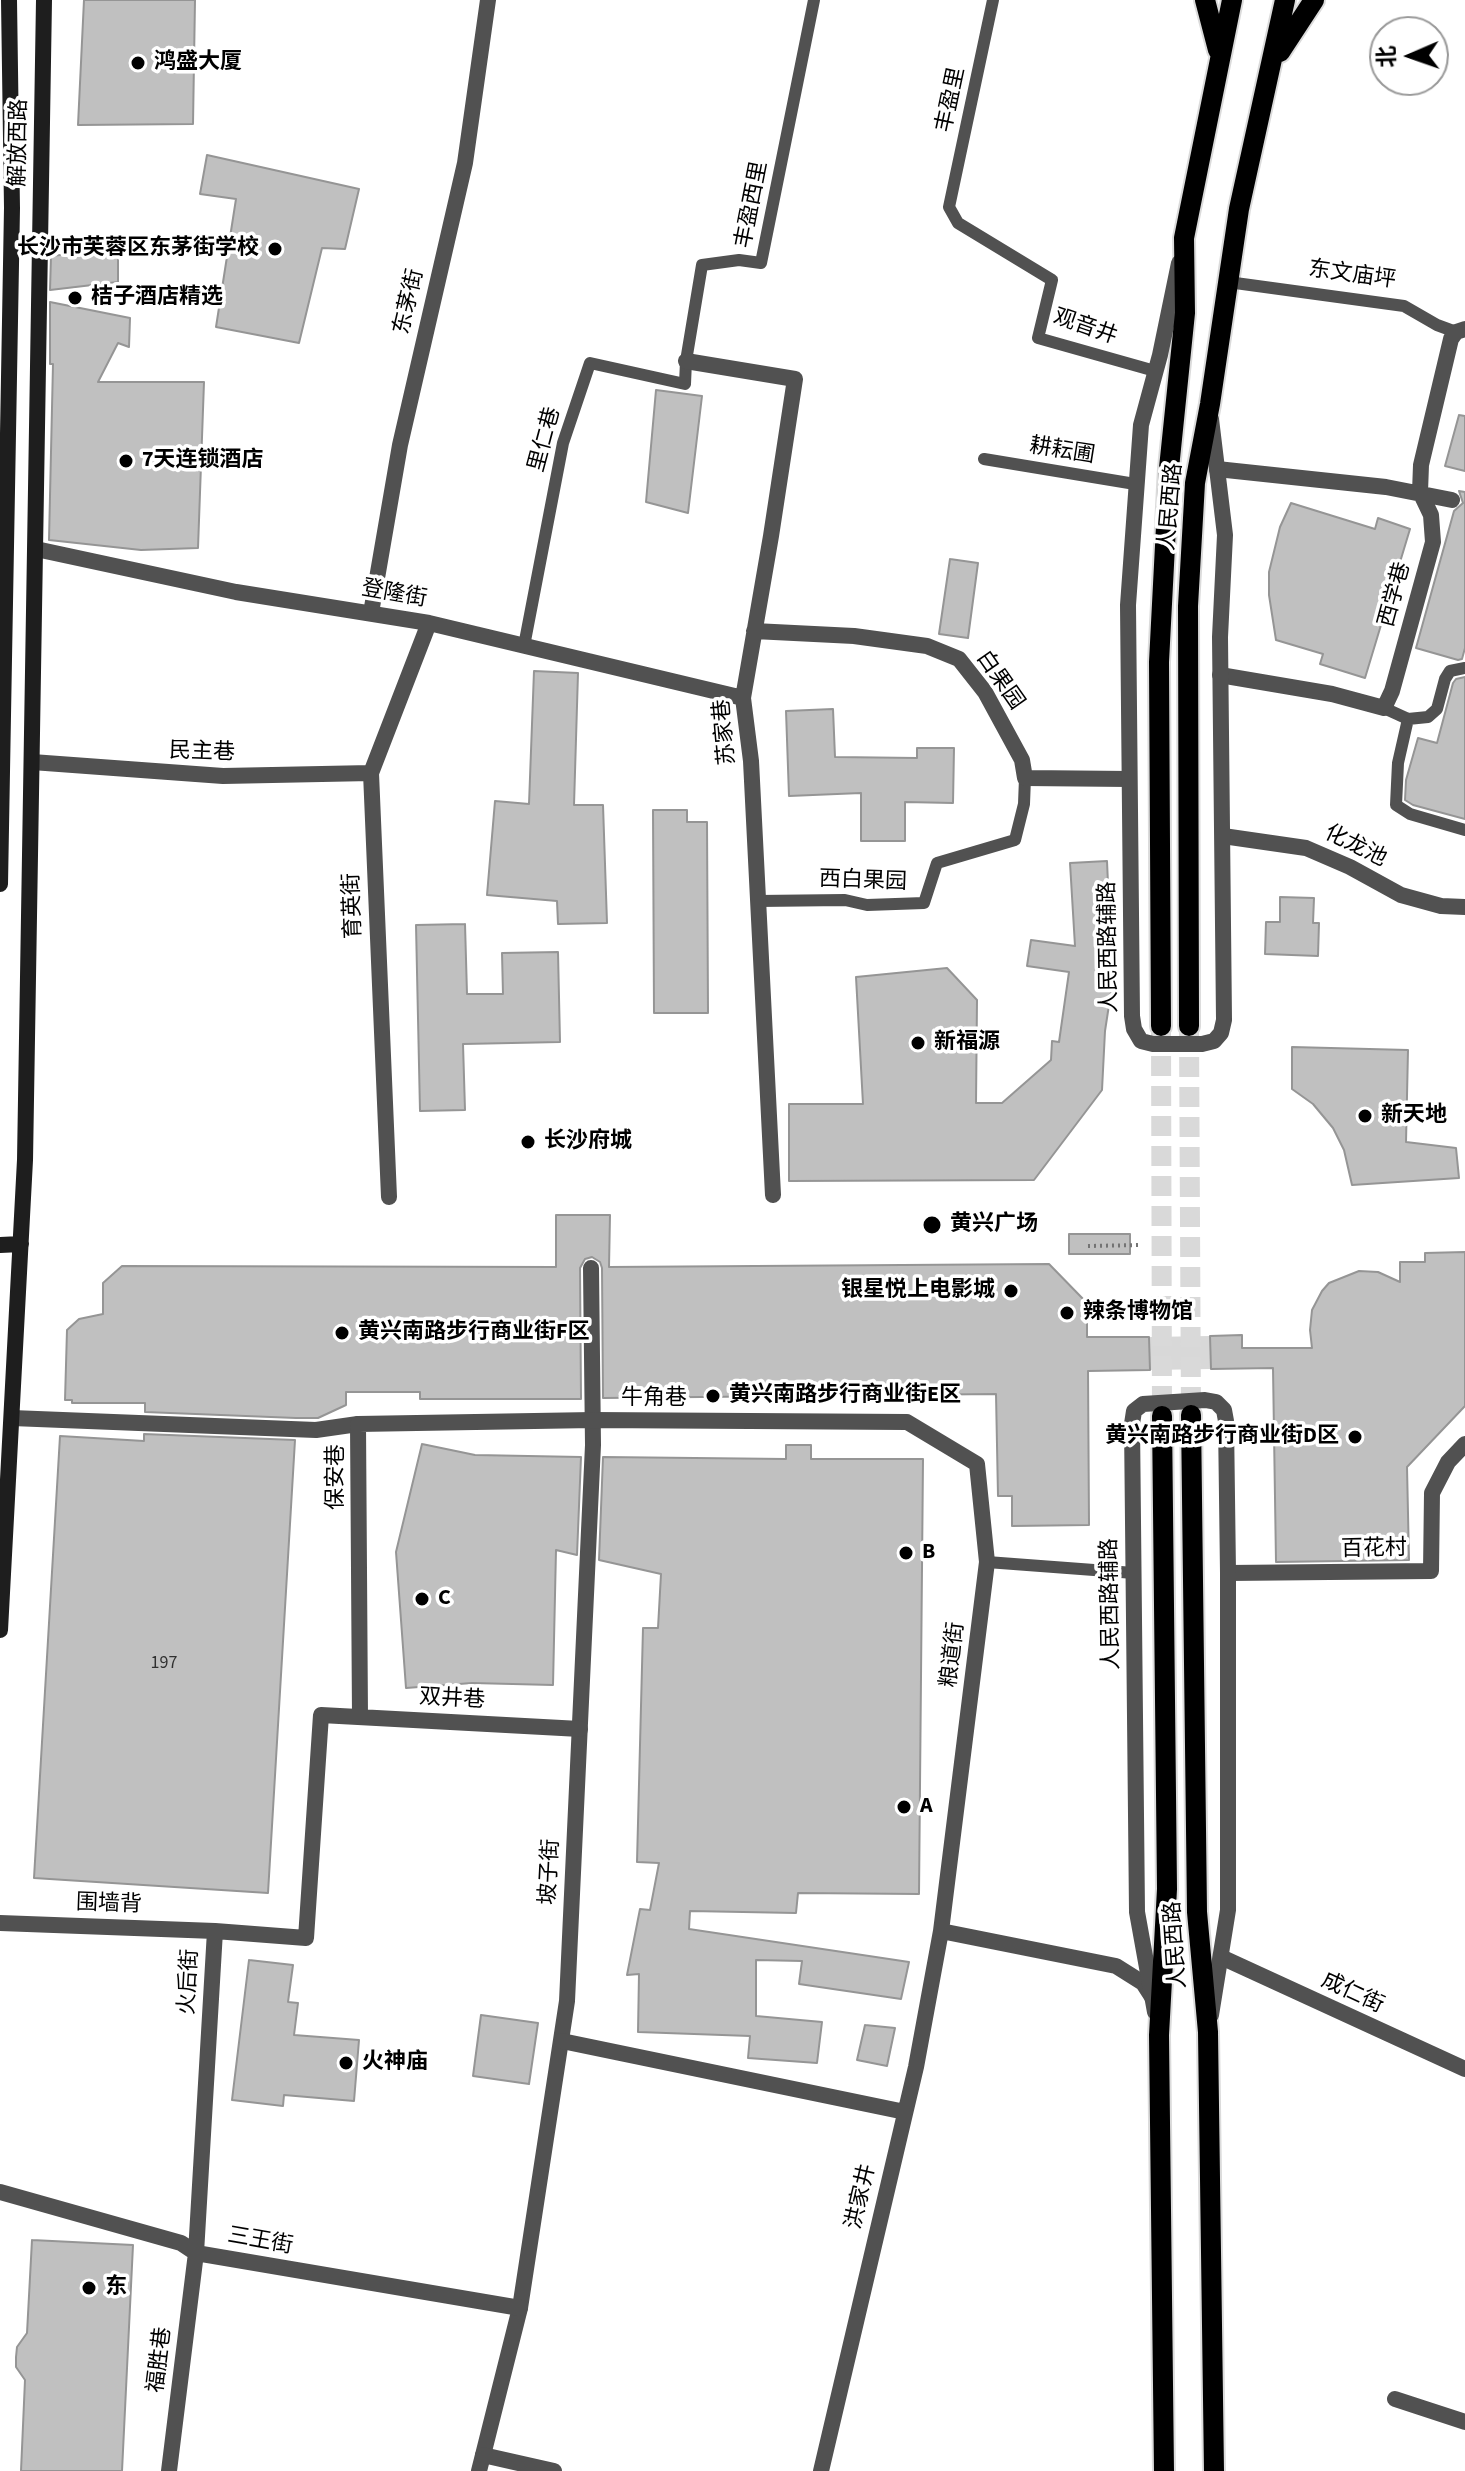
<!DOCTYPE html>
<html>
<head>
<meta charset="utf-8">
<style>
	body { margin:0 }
	#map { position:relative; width:1465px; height:2471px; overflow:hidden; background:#fff; font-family:"Source Sans 3","Noto Sans SC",sans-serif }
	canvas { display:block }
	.north { position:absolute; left:1369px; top:16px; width:80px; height:80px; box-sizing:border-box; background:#fff; border:2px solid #999; border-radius:50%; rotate:268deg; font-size:22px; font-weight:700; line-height:32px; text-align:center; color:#000 }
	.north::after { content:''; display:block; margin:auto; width:28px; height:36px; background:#000; clip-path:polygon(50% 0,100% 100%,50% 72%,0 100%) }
</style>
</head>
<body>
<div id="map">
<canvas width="1465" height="2471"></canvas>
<div class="north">北</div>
</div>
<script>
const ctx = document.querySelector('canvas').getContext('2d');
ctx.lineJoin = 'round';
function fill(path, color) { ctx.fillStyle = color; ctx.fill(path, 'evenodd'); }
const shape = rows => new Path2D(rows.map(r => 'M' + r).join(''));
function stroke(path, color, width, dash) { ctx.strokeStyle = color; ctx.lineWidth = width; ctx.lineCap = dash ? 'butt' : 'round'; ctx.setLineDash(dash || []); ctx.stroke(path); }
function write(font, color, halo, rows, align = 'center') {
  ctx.font = font + ' "Source Sans 3","Noto Sans SC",sans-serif'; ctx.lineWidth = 7; ctx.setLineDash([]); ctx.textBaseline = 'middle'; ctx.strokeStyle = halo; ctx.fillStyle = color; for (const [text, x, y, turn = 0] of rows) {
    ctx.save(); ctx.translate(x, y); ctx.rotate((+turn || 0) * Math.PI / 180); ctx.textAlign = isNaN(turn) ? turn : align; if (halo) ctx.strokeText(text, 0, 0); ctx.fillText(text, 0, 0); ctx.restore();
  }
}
const green = shape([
	[1210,1336,1211,1369,1150,1370,1149,1337]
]);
const building = shape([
	[84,0,195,0,193,124,78,125,84,0],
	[207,155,359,189,345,249,322,248,299,343,216,327,236,199,200,194,207,155],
	[118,249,118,282,50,290,51,256,118,249],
	[50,302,130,318,129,347,118,343,98,382,204,382,198,548,141,550,49,540,53,364,50,364,50,302],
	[656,390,702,396,688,513,646,502,656,390],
	[1459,415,1465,416,1465,471,1445,466,1459,415],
	[1459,491,1465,492,1465,648,1462,659,1458,660,1416,648,1454,511,1463,503,1459,491],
	[1291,503,1375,529,1378,518,1410,529,1365,678,1320,664,1323,654,1276,640,1269,595,1269,572,1280,527,1291,503],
	[950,559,978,563,968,638,939,634,950,559],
	[534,671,578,673,574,805,603,805,607,923,558,924,557,901,487,895,495,801,529,804,534,671],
	[1465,677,1465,819,1413,805,1405,800,1406,780,1418,738,1437,743,1453,683,1456,679,1465,677],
	[833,709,835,757,917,758,917,748,954,748,953,803,905,802,905,841,861,841,861,793,789,796,786,711,833,709],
	[653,810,687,810,687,822,707,822,708,1013,654,1013,653,810],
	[1107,861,1111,952,1117,953,1105,1031,1102,1090,1034,1180,789,1181,789,1104,863,1104,856,977,947,968,977,1000,976,1103,1002,1103,1051,1060,1052,1041,1059,1042,1069,972,1027,966,1031,940,1075,946,1070,863,1107,861],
	[1280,897,1314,898,1313,923,1319,923,1318,956,1265,954,1266,922,1280,922,1280,897],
	[465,924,467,994,503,994,502,953,558,952,560,1042,463,1044,465,1110,420,1111,416,925,465,924],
	[1292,1047,1408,1050,1406,1142,1456,1148,1459,1178,1352,1185,1344,1150,1333,1128,1313,1104,1292,1089,1292,1047],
	[556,1215,610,1215,609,1267,1049,1264,1087,1303,1087,1337,1149,1337,1150,1370,1088,1371,1089,1525,1012,1526,1012,1496,998,1496,996,1394,603,1398,602,1268,600,1262,592,1257,585,1259,580,1268,581,1399,420,1399,420,1392,346,1392,346,1405,318,1418,296,1418,145,1412,145,1403,72,1403,72,1400,65,1400,67,1330,79,1319,103,1314,103,1283,122,1266,556,1267,556,1215],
	[1069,1234,1130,1234,1130,1254,1069,1254,1069,1234],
	[1465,1252,1465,1406,1407,1467,1409,1560,1276,1562,1273,1368,1211,1369,1210,1336,1242,1335,1242,1348,1312,1348,1310,1330,1312,1310,1322,1291,1329,1283,1359,1271,1378,1272,1400,1282,1400,1262,1425,1262,1425,1253,1465,1252],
	[144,1434,295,1440,268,1893,34,1878,60,1436,144,1441,144,1434],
	[422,1444,475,1455,581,1457,577,1555,556,1550,553,1685,472,1683,406,1688,396,1552,422,1444],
	[786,1445,811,1445,811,1459,923,1459,919,1894,798,1893,796,1913,690,1911,689,1929,909,1962,901,1999,799,1984,802,1961,756,1960,756,2016,822,2022,817,2063,748,2058,750,2036,638,2032,639,1974,627,1975,640,1909,650,1910,659,1863,637,1862,643,1628,658,1628,661,1574,599,1560,603,1457,786,1459,786,1445],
	[249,1960,293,1965,288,2002,298,2003,294,2035,359,2040,354,2101,284,2095,283,2106,232,2100,249,1960],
	[481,2015,538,2023,529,2084,473,2076,481,2015],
	[865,2025,895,2028,887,2066,857,2060,865,2025],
	[32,2240,133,2245,122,2471,21,2471,25,2380,16,2367,16,2357,17,2347,27,2333,32,2240]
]);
const primaryTunnel = shape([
	[1161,1026,1162,1416],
	[1189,1027,1191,1415]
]);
const path = shape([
	[1088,1246,1140,1245]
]);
const service = shape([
	[993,0,949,207,958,223,1052,280,1038,338,1155,371],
	[1228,282,1404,306,1437,325,1456,332],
	[984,459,1135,484],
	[524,646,563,443,590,363,685,384,686,361,702,265,739,260,761,263,814,0],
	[1384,708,1408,719,1428,717,1437,709,1445,679,1450,671,1465,668],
	[1408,719,1398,763,1396,805,1410,814,1465,830],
	[758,901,845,900,867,905,924,903,937,863,1015,840,1024,804,1025,778],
	[987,1562,1134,1573]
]);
const pedestrian = shape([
	[1223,836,1306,848,1350,867,1401,895,1441,906,1465,907],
	[12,1418,316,1430,358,1424],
	[479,2471,520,2308,567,2001,593,1445,591,1268]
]);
const minor = shape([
	[686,361,795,379,771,536,743,698,751,761,773,1195],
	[1217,469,1386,487,1452,500],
	[36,549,236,592,429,623,743,698],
	[371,613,400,445,465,163,488,0],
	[754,631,854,636,927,646,959,659,985,692,1022,760,1025,778,1129,779],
	[1220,675,1332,694,1384,708,1392,691,1433,542,1431,515,1420,492,1421,465,1451,339,1456,332,1465,329],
	[32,762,223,776,371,773],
	[389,1197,371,773,429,623],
	[1228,1573,1431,1571,1432,1493,1448,1462,1465,1444],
	[360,1717,358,1424,593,1420,907,1422,977,1464,987,1562,941,1931,916,2067,821,2471],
	[0,1923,215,1931],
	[941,1931,1116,1966,1143,1983,1152,1997],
	[1221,1957,1465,2069],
	[562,2041,905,2112],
	[0,2192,181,2243,196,2253,520,2308],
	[1395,2399,1465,2422],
	[483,2455,554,2471],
	[169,2471,196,2253,215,1931,306,1938,321,1715,580,1729]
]);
const tertiary = shape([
	[1179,263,1160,355,1141,425,1128,605,1132,1016,1134,1029,1141,1041,1153,1044,1202,1044,1214,1041,1221,1033,1224,1020,1220,637,1225,535,1211,419],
	[1155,2012,1137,1912,1132,1424,1134,1411,1143,1404,1205,1400,1216,1402,1224,1410,1226,1421,1228,1573,1228,1910,1211,2015]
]);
const secondary = shape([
	[0,884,12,208,9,0],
	[0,1245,21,1244],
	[0,1630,25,1160,44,0]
]);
const primary = shape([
	[1205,0,1218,50],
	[1280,52,1314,0],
	[1161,1026,1159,662,1169,468,1185,313,1184,238,1232,0],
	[1189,1026,1188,606,1195,483,1210,404,1239,209,1285,0],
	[1191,1415,1197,1912,1208,2032,1214,2471],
	[1162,1416,1167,1889,1159,2035,1164,2471]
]);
const markers = [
	[138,63,8,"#000"],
	[275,249,8,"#000"],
	[75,298,8,"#000"],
	[126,461,8,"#000"],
	[918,1043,8,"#000"],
	[1365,1116,8,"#000"],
	[528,1142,8,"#000"],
	[932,1225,10,"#000"],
	[1011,1291,8,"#000"],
	[1067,1313,8,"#000"],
	[342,1333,8,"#000"],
	[713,1396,8,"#000"],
	[1355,1437,8,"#000"],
	[906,1553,8,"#000"],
	[422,1599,8,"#000"],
	[904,1807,8,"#000"],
	[346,2063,8,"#000"],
	[89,2288,8,"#000"]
];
const numberNames = [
	["197",164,1664]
];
const poiNames = [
	["鸿盛大厦",154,63],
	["长沙市芙蓉区东茅街学校",259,249,"right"],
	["桔子酒店精选",91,298],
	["7天连锁酒店",142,461],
	["新福源",934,1043],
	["新天地",1381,1116],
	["长沙府城",544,1142],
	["黄兴广场",950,1225],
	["银星悦上电影城",995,1291,"right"],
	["辣条博物馆",1083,1313],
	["黄兴南路步行商业街F区",358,1333],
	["黄兴南路步行商业街E区",729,1396],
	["黄兴南路步行商业街D区",1339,1437,"right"],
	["B",922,1553],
	["C",438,1599],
	["A",920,1807],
	["火神庙",362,2063],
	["东",105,2288]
];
const streetNames = [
	["丰盈里",952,100,-78],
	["解放西路",20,143,-89],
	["丰盈西里",753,205,-79],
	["东文庙坪",1352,276,8],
	["东茅街",410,302,-77],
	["观音井",1085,328,19],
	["里仁巷",546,440,-75],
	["耕耘圃",1062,452,9],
	["人民西路",1172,507,-85],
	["登隆街",394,595,10],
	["西学巷",1396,595,-75],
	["白果园",999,681,55],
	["苏家巷",726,732,-95],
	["民主巷",202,753,2],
	["化龙池",1355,847,26],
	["西白果园",863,882,2],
	["育英街",354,906,-92],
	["人民西路辅路",1110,947,-91],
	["牛角巷",654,1399],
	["保安巷",337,1477,-90],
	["百花村",1374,1550,-1],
	["人民西路辅路",1112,1604,-91],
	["粮道街",954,1655,-83],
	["双井巷",452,1700,3],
	["坡子街",551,1872,-87],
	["围墙背",109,1905,2],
	["人民西路",1177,1945,-94],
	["火后街",190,1982,-87],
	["成仁街",1352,1994,25],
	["洪家井",862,2197,-77],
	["三王街",260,2242,10],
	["福胜巷",161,2360,-83]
];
fill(green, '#d8d8d8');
fill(building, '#c0c0c0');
stroke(building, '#959595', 2);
stroke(primaryTunnel, '#d9d9d9', 20, [20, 10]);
stroke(primary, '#dbdbdb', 24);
stroke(path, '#737373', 4, [2, 4]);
stroke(service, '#515151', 12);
stroke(pedestrian, '#515151', 16);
stroke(minor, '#515151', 16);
stroke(tertiary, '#515151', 16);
stroke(secondary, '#1e1e1e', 16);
stroke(primary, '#000', 20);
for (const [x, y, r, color] of markers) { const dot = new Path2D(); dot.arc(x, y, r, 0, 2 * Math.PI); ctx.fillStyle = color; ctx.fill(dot); stroke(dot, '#fff', 3); }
write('18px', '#303030', null, numberNames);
write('bold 22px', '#000', '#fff', poiNames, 'left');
write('22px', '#000', '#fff', streetNames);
</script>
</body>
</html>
